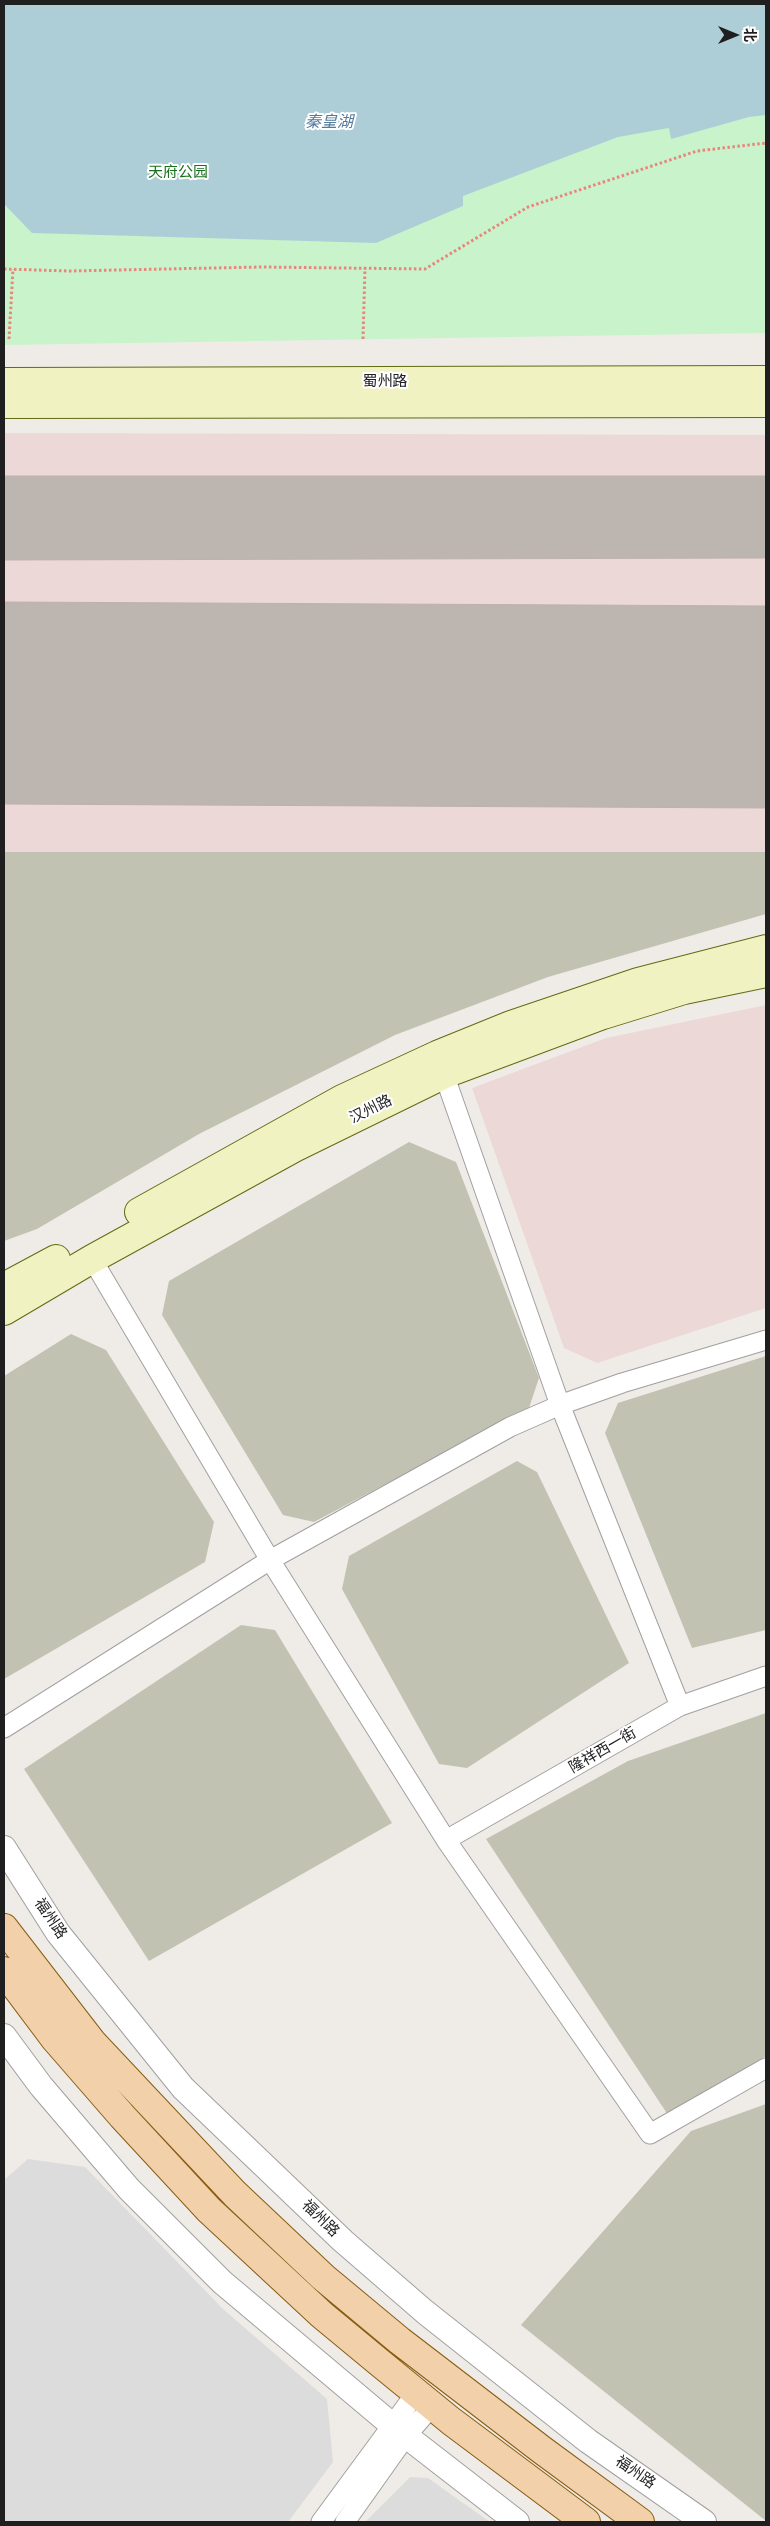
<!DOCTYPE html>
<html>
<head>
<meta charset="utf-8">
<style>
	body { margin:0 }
	#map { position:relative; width:770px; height:2526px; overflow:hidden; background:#efece7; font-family:Poppins,"Noto Sans SC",sans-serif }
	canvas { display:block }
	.frame { position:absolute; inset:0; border:5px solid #1f1f1f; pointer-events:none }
	.north { position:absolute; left:710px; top:10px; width:50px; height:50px; -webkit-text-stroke:4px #fff; paint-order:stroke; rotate:90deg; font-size:14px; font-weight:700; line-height:20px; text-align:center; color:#1f1f1f }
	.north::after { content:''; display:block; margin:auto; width:18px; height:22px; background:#1f1f1f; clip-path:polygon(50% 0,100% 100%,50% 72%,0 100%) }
</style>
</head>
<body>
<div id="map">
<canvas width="770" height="2526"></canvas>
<div class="frame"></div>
<div class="north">北</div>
</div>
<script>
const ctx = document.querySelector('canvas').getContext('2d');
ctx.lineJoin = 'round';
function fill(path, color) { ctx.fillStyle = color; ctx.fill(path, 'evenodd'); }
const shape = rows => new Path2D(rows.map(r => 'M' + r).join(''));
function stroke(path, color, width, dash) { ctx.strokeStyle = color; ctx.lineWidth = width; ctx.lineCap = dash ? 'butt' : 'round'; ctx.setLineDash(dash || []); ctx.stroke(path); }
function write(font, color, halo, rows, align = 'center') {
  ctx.font = font + ' Poppins,"Noto Sans SC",sans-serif'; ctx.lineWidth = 4; ctx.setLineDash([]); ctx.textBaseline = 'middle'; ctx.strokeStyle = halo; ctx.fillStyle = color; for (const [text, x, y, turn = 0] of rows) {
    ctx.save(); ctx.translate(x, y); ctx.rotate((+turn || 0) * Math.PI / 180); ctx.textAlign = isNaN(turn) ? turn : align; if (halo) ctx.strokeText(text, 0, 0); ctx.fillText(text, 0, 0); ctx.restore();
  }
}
const residential = shape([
	[28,2159,85,2167,223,2309,327,2399,333,2462,288,2522,4,2522,4,2180],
	[410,2477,428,2478,490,2522,365,2522]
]);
const commercial = shape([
	[4,433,766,435,766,852,4,852],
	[766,1005,766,1308,597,1363,564,1348,472,1088,606,1038]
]);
const construction = shape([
	[4,852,766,852,766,914,548,977,395,1035,199,1134,37,1229,4,1241],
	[409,1142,456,1162,539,1378,529,1408,314,1522,283,1515,162,1315,169,1281],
	[71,1334,106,1350,214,1522,205,1562,4,1679,4,1376],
	[766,1356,766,1630,692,1648,605,1433,618,1403],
	[517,1461,537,1472,629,1663,467,1768,439,1764,342,1589,349,1556],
	[241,1625,275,1630,392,1823,149,1961,24,1769],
	[766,1713,766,2056,668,2115,486,1839,628,1761],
	[766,2104,766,2521,521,2325,691,2131]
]);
const park = shape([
	[4,4,766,4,766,333,4,345]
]);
const water = shape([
	[4,4,766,4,766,115,749,117,671,139,669,128,618,137,463,196,463,206,376,243,32,233,4,204]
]);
const building = shape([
	[4,476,766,476,766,558,4,560,4,476],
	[4,602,766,606,766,808,4,804,4,602]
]);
const path = shape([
	[4,269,69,271,262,267,425,269,528,207,697,151,766,143],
	[9,339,13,269],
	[363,339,365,268]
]);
const minor = shape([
	[440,1063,560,1405,680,1706],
	[92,1259,270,1560,446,1840,650,2134,766,2068],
	[4,1728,270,1560,510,1427,560,1405,622,1383,766,1340],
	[446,1840,680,1706,766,1676],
	[321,2522,416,2393],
	[345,2522,406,2436,432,2406]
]);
const tertiary = shape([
	[4,1848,58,1933,183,2088,343,2241,425,2312,588,2441,704,2522],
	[4,2036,41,2086,129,2189,222,2282,392,2425,517,2522]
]);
const secondary = shape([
	[4,382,766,380],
	[4,404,766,403],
	[139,1212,342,1099,437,1055,511,1025,638,982,766,949],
	[4,1287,56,1259],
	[4,1311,92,1259,294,1148,445,1074,603,1015,684,990,766,973]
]);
const primary = shape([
	[4,1928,92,2042,235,2194,323,2277,400,2341,542,2450,640,2522],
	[4,1971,55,2039,122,2116,209,2210,322,2315,380,2363,451,2421,586,2522]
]);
const parkNames = [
	["天府公园",178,173]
];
const streetNames = [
	["蜀州路",385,382],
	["汉州路",371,1110,-26],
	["隆祥西一街",603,1751,-30],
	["福州路",50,1919,56],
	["福州路",320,2219,44],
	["福州路",635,2473,35]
];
const waterNames = [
	["秦皇湖",329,123]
];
fill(residential, '#dddcdc');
fill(commercial, '#edd8d8');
fill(construction, '#c2c2b3');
fill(park, '#c9f3cb');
fill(water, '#adced7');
fill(building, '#bcb5b0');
stroke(building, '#beb3ab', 1);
stroke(minor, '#a0a0a0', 21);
stroke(tertiary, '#a0a0a0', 26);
stroke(secondary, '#636a13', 30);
stroke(primary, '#885d13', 30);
stroke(path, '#e9857d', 3, [2.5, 2.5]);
stroke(minor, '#fff', 19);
stroke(tertiary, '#fff', 24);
stroke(secondary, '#f1f2c1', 28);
stroke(primary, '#f1d0aa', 28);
write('15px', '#19711e', '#fff', parkNames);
write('15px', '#1f1f1f', '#fff', streetNames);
write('italic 16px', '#547a9c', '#fff', waterNames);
</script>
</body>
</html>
